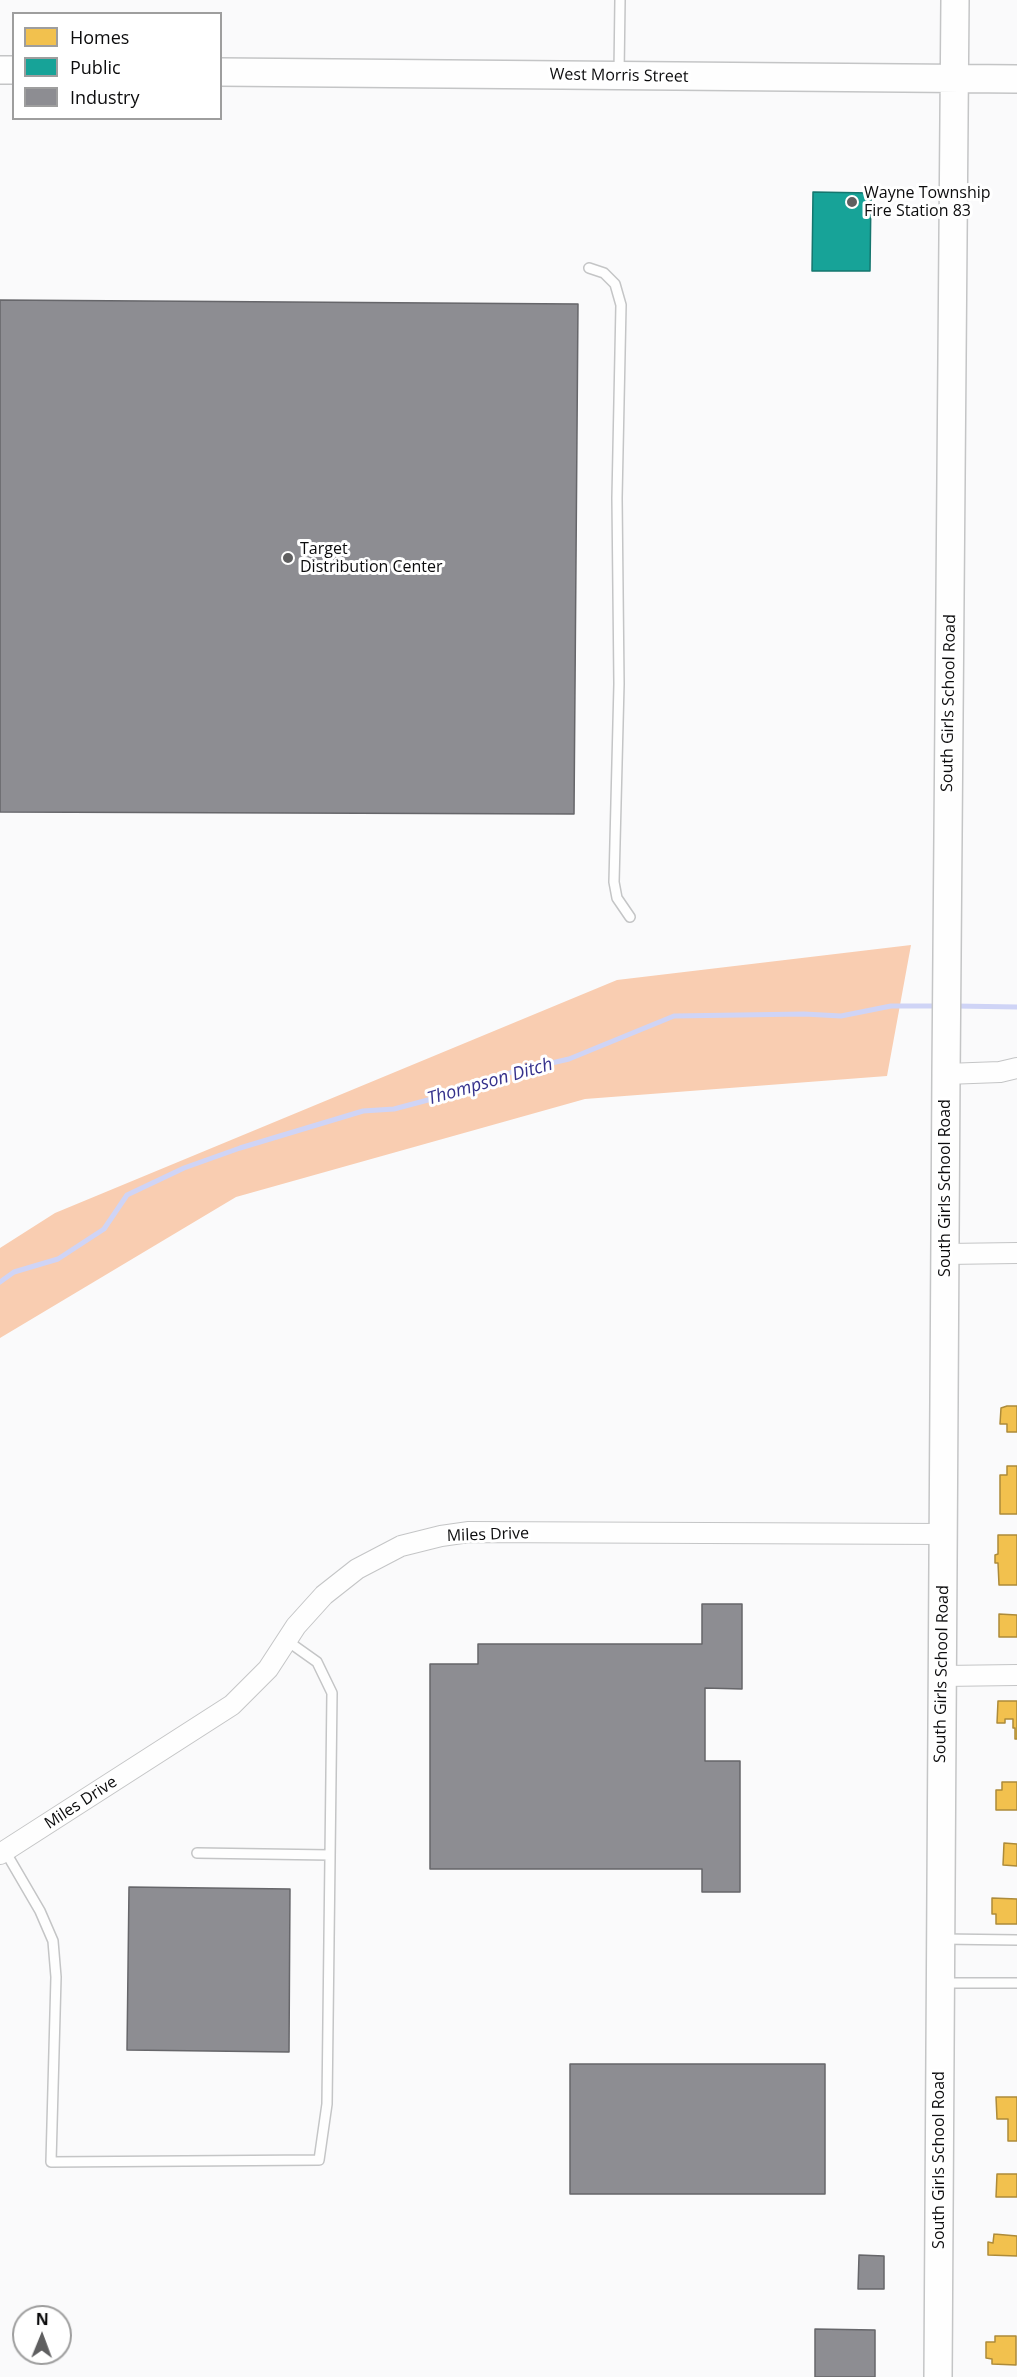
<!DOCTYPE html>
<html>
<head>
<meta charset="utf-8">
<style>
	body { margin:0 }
	#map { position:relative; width:1017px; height:2377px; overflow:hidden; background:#fafafb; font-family:"Open Sans",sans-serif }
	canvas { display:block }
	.legend { position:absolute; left:12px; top:12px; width:210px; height:108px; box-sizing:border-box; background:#fff; border:2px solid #9e9e9e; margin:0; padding:8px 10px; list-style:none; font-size:18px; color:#0c0c0d }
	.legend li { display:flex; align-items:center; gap:12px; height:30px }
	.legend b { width:30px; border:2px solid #9e9e9e }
	.north { position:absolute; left:12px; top:2305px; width:60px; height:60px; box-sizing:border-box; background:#fff; border:2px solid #9e9e9e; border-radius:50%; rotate:1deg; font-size:16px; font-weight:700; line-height:24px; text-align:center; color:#0c0c0d }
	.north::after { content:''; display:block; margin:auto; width:21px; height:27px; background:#5f5f60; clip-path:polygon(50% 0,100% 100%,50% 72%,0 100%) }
</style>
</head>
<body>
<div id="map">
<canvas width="1017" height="2377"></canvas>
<ul class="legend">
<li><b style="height:16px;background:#f2c14e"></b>Homes</li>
<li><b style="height:16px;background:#17a398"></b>Public</li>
<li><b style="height:16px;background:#8d8d92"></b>Industry</li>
</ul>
<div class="north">N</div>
</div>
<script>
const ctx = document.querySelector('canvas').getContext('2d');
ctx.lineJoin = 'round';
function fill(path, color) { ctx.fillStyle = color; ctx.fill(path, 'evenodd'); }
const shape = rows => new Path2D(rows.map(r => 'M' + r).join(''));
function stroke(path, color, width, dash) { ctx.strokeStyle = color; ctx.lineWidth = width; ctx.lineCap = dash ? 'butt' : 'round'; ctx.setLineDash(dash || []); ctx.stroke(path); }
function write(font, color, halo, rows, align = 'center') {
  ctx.font = font + ' "Open Sans",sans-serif'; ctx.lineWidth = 6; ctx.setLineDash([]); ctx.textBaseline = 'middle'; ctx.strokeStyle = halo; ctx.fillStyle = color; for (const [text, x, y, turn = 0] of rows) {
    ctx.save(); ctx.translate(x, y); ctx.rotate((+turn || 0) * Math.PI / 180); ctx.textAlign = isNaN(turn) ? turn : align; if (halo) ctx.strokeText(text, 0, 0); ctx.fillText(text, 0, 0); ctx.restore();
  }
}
const forest = shape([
	[911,945,887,1076,585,1099,236,1197,0,1338,0,1248,55,1213,617,980]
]);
const homes = shape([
	[1007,1406,1017,1406,1017,1432,1007,1432,1007,1424,1000,1424,1001,1408,1007,1406],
	[1007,1466,1017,1466,1017,1514,1000,1514,1000,1475,1007,1475,1007,1466],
	[998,1535,1017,1535,1017,1585,999,1585,998,1563,995,1563,995,1555,998,1554,998,1535],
	[999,1614,1017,1615,1017,1637,999,1637,999,1614],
	[998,1701,1017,1701,1017,1739,1015,1739,1015,1728,1013,1728,1013,1719,1005,1719,1005,1723,997,1723,998,1701],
	[1002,1782,1017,1782,1017,1810,996,1810,996,1790,1002,1790,1002,1782],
	[1004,1843,1017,1844,1017,1866,1003,1865,1004,1843],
	[992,1898,1017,1899,1017,1924,996,1924,996,1914,992,1914,992,1898],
	[996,2097,1017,2097,1017,2141,1008,2141,1008,2119,997,2119,996,2097],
	[997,2174,1017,2174,1017,2197,996,2197,997,2174],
	[994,2234,1017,2236,1017,2256,988,2255,988,2242,993,2243,994,2234],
	[995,2336,1016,2336,1016,2365,992,2364,992,2359,986,2358,986,2342,995,2342,995,2336]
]);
const public = shape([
	[813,192,871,193,870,271,812,271,813,192]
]);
const industry = shape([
	[0,300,578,304,574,814,0,812,0,300],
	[702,1604,742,1604,742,1689,705,1688,705,1761,740,1761,740,1892,702,1892,702,1869,430,1869,430,1664,478,1664,478,1644,702,1644,702,1604],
	[129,1887,290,1889,289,2052,127,2050,129,1887],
	[570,2064,825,2064,825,2194,570,2194,570,2064],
	[859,2255,884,2256,884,2289,858,2289,859,2255],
	[815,2329,875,2330,875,2377,815,2377,815,2329]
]);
const stream = shape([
	[956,1006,1017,1007],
	[0,1282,14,1272,58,1259,104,1229,127,1195,184,1168,240,1148,363,1111,394,1109,458,1092,512,1072,569,1059,674,1016,804,1014,841,1016,891,1006,940,1006]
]);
const lane = shape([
	[619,73,620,0],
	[589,268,604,273,615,284,621,305,617,498,619,684,614,882,617,898,630,917],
	[5,1851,40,1911,53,1941,56,1977,51,2162,319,2160,327,2104,332,1693,317,1662,286,1640],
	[197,1853,330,1855],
	[942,1939,1017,1940],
	[941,1983,1017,1983]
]);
const street = shape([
	[946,1074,1000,1072,1017,1068],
	[946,1254,1017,1253],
	[943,1676,1017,1675],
	[0,1854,232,1705,268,1669,296,1626,324,1595,357,1569,401,1546,441,1536,469,1532,944,1534]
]);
const secondary = shape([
	[0,70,14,70],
	[220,72,1017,79],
	[938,2377,946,1074,955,0]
]);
const markers = [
	[852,202,6,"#5f5f60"],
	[288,558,6,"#5f5f60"]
];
const streetNames = [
	["West Morris Street",619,76,1],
	["South Girls School Road",949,703,-89],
	["South Girls School Road",945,1188,-90],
	["Miles Drive",488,1535,-2],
	["South Girls School Road",942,1674,-89],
	["Miles Drive",81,1803,-33],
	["South Girls School Road",939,2160,-90]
];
const poiNames = [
	["Wayne Township",864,193],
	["Fire Station 83",864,211],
	["Target",300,549],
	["Distribution Center",300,567]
];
const waterNames = [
	["Thompson Ditch",490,1082,-16]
];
fill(forest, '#f9cdb1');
fill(homes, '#f2c14e');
stroke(homes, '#ad8b3a', 1.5);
fill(public, '#17a398');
stroke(public, '#14766e', 1.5);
fill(industry, '#8d8d92');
stroke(industry, '#66666a', 1.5);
stroke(stream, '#cfd4f6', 5);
stroke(lane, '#c4c5c6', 12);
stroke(street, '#c4c5c6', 22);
stroke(secondary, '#c4c5c6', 30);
stroke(lane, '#fefefe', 9);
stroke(street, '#fefefe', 20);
stroke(secondary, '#fefefe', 27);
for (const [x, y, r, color] of markers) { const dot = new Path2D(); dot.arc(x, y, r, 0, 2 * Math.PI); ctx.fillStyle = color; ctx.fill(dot); stroke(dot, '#fff', 2); }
write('16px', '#0c0c0d', '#fff', streetNames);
write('16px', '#0c0c0d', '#fff', poiNames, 'left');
write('italic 18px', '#35318c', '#fff', waterNames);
</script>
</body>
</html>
